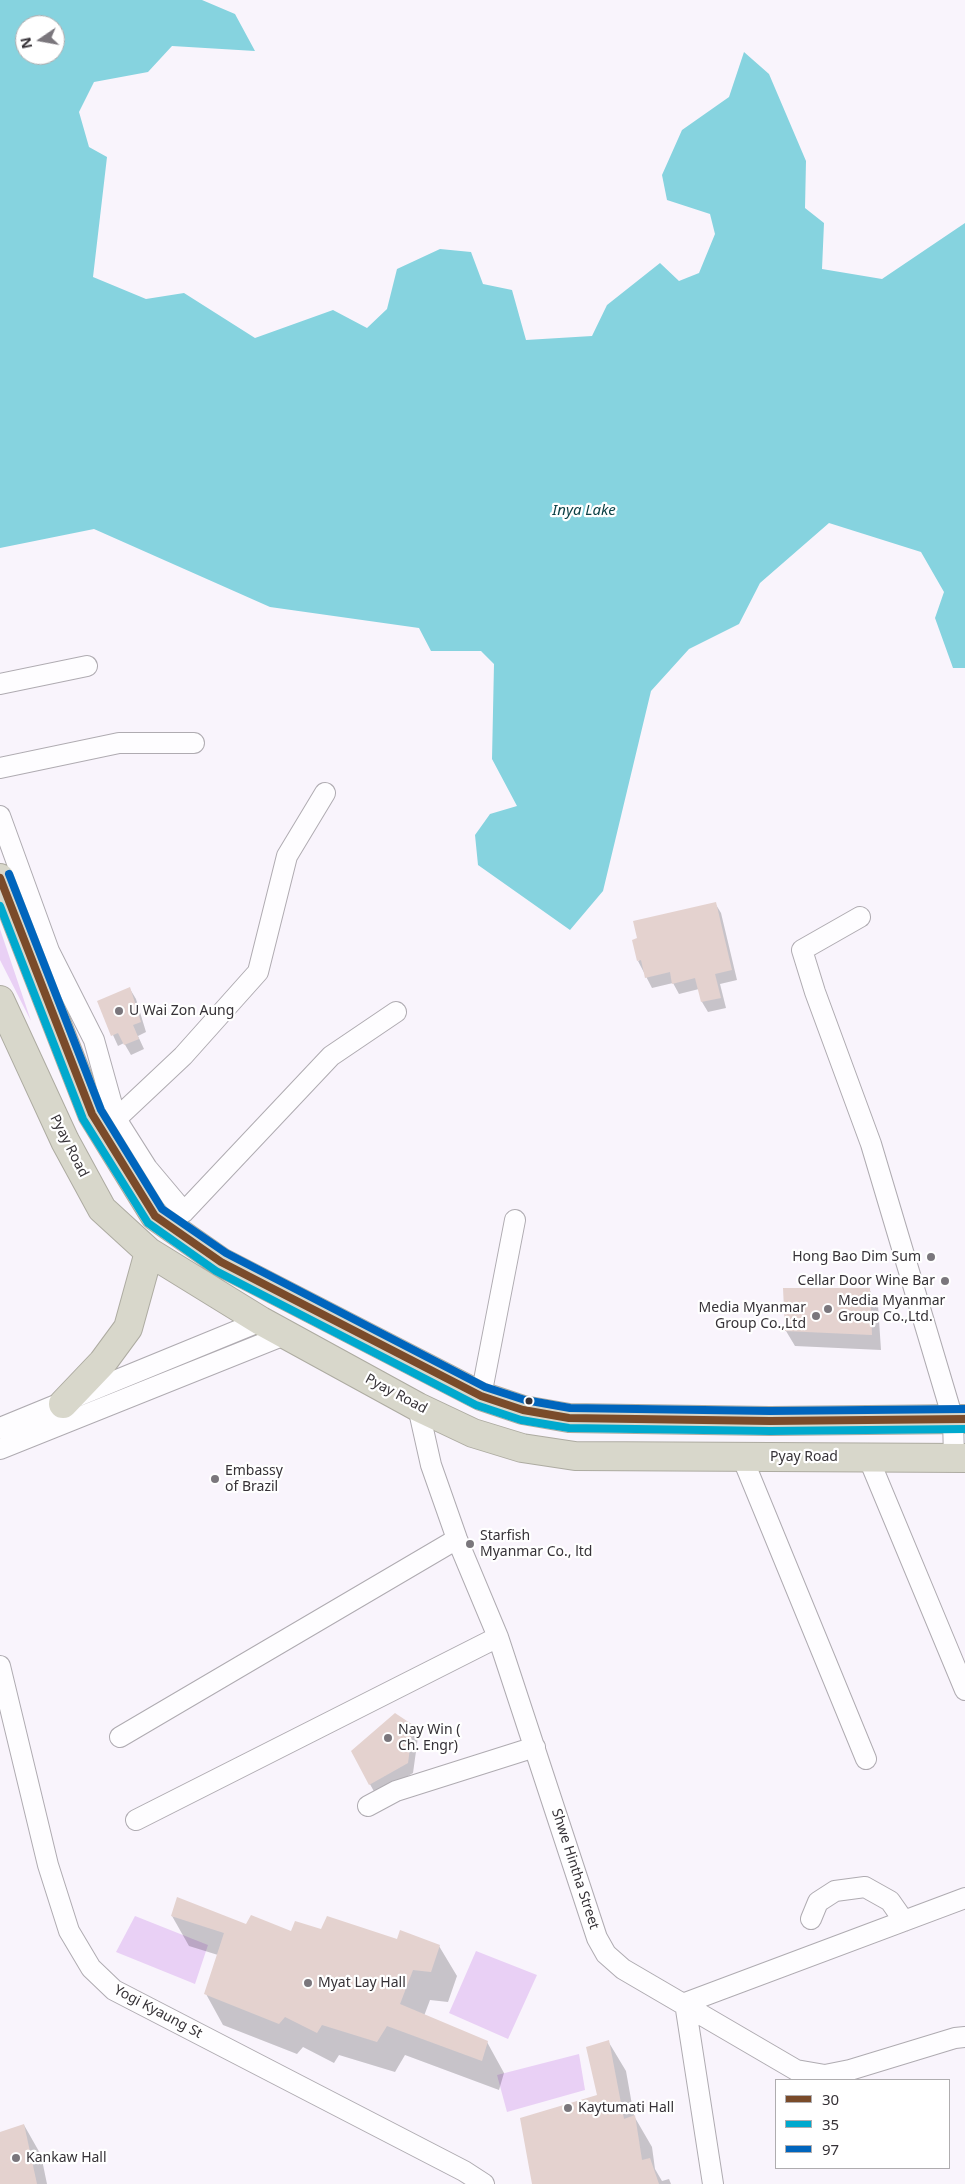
<!DOCTYPE html>
<html>
<head>
<meta charset="utf-8">
<style>
	body { margin:0 }
	#map { position:relative; width:965px; height:2184px; overflow:hidden; background:#f9f4fc; font-family:"Noto Sans",sans-serif }
	canvas { display:block }
	.legend { position:absolute; left:775px; top:2079px; width:175px; height:90px; box-sizing:border-box; background:#fff; border:1px solid #afadaf; margin:0; padding:6px 9px; list-style:none; font-size:15px; color:#363237 }
	.legend li { display:flex; align-items:center; gap:10px; height:25px }
	.legend b { width:25px; border:1px solid #afadaf }
	.north { position:absolute; left:15px; top:15px; width:50px; height:50px; box-sizing:border-box; background:#fff; border:1px solid #afadaf; border-radius:50%; rotate:258deg; font-size:14px; font-weight:700; line-height:20px; text-align:center; color:#363237 }
	.north::after { content:''; display:block; margin:auto; width:18px; height:22px; background:#7a767c; clip-path:polygon(50% 0,100% 100%,50% 72%,0 100%) }
</style>
</head>
<body>
<div id="map">
<canvas width="965" height="2184"></canvas>
<ul class="legend">
<li><b style="height:6px;background:#7a4b2a"></b>30</li>
<li><b style="height:6px;background:#00a9ce"></b>35</li>
<li><b style="height:6px;background:#0065bd"></b>97</li>
</ul>
<div class="north">N</div>
</div>
<script>
const ctx = document.querySelector('canvas').getContext('2d');
ctx.lineJoin = 'round';
function fill(path, color) { ctx.fillStyle = color; ctx.fill(path, 'evenodd'); }
const shape = rows => new Path2D(rows.map(r => 'M' + r).join(''));
function stroke(path, color, width, dash) { ctx.strokeStyle = color; ctx.lineWidth = width; ctx.lineCap = dash ? 'butt' : 'round'; ctx.setLineDash(dash || []); ctx.stroke(path); }
function write(font, color, halo, rows, align = 'center') {
  ctx.font = font + ' "Noto Sans",sans-serif'; ctx.lineWidth = 4.5; ctx.setLineDash([]); ctx.textBaseline = 'middle'; ctx.strokeStyle = halo; ctx.fillStyle = color; for (const [text, x, y, turn = 0] of rows) {
    ctx.save(); ctx.translate(x, y); ctx.rotate((+turn || 0) * Math.PI / 180); ctx.textAlign = isNaN(turn) ? turn : align; if (halo) ctx.strokeText(text, 0, 0); ctx.fillText(text, 0, 0); ctx.restore();
  }
}
const green = shape([
	[0,929,31,1021,0,960],
	[135,1916,208,1945,195,1984,116,1952],
	[476,1951,537,1975,508,2039,449,2013],
	[579,2054,585,2090,507,2112,497,2075]
]);
const water = shape([
	[0,0,202,0,235,14,255,51,172,46,148,72,94,82,79,112,89,147,107,157,93,277,146,299,184,293,255,338,333,310,367,328,387,309,397,269,440,249,471,252,483,284,512,290,526,340,592,336,607,305,660,263,679,281,699,273,715,234,710,214,667,200,662,175,682,130,729,97,744,52,769,74,806,161,805,208,824,223,822,269,882,279,965,223,965,668,953,668,935,618,944,592,921,552,829,523,760,583,739,624,689,649,651,691,603,891,570,930,478,865,475,835,490,814,517,806,492,759,494,664,481,651,431,651,419,628,270,607,94,529,0,548],
	[25,25,55,25,55,55,25,55]
]);
const shadow = shape([
	[715,903,721,913,737,980,720,984,726,1008,708,1012,702,1002,699,989,679,994,673,983,652,988,638,961],
	[130,989,136,999,146,1032,138,1036,144,1049,131,1055,124,1043,118,1046,98,1002],
	[869,1289,878,1305,881,1350,795,1346,786,1331],
	[412,1726,418,1737,413,1773,376,1795,352,1752],
	[172,1916,292,1933,322,1930,439,1946,457,1976,448,2002,430,2000,424,2016,487,2042,504,2073,499,2090,405,2055,395,2072,339,2055,334,2063,303,2047,297,2054,223,2025,206,1994,218,1955,189,1946],
	[608,2041,626,2071,634,2116,652,2147,655,2169,662,2181,669,2179,671,2184,533,2184,599,2096],
	[24,2125,41,2155,47,2184,0,2184,0,2134]
]);
const building = shape([
	[716,902,732,970,715,974,721,998,701,1002,695,978,672,984,670,972,645,978,641,960,637,961,632,940,637,938,633,921],
	[130,987,141,1022,133,1025,139,1039,124,1045,118,1033,111,1036,97,1001],
	[783,1288,870,1288,872,1335,785,1331],
	[395,1713,413,1725,408,1763,369,1785,351,1751],
	[177,1897,246,1924,251,1915,291,1931,295,1921,321,1929,327,1916,397,1939,400,1930,440,1945,431,1972,413,1970,400,2004,488,2041,482,2061,387,2026,377,2042,322,2025,317,2033,285,2017,279,2024,204,1994,224,1933,171,1916],
	[609,2040,624,2119,635,2115,642,2160,650,2158,659,2184,532,2184,520,2118,597,2095,586,2047],
	[24,2124,37,2184,0,2184,0,2132]
]);
const street = shape([
	[0,684,87,666],
	[0,768,119,743,194,743],
	[0,816,49,951,94,1040,116,1119,147,1168,184,1212,331,1056,396,1012],
	[860,917,802,950,815,992,871,1144,953,1419,954,1458],
	[116,1119,183,1056,258,972,287,856,325,793],
	[481,1396,515,1220],
	[418,1407,431,1465,457,1539,498,1637,597,1938,606,1954,623,1969,796,2070,825,2075,850,2070,955,2038,965,2037],
	[0,1428,261,1321],
	[0,1449,287,1334],
	[742,1457,866,1759],
	[868,1457,965,1690],
	[0,1666,48,1865,69,1931,91,1968,114,1990,464,2171,484,2184],
	[120,1737,457,1539],
	[368,1806,396,1791,535,1747],
	[136,1820,498,1637],
	[811,1919,818,1902,835,1891,865,1887,890,1901,904,1921],
	[685,2003,965,1898],
	[685,2003,713,2184]
]);
const highway = shape([
	[0,878,92,1114,155,1216,221,1262,481,1396,523,1410,569,1418,770,1421,965,1419],
	[0,1000,65,1141,102,1209,149,1252,261,1321,418,1407,473,1433,522,1448,575,1456,965,1458],
	[63,1404,103,1362,128,1328,149,1252]
]);
const bus1 = shape([
	[0,878,92,1114,155,1216,221,1262,481,1396,523,1410,569,1418,770,1421,965,1419]
]);
const bus2 = shape([
	[0,906,83,1119,148,1223,216,1271,476,1405,521,1420,569,1428,770,1431,965,1429]
]);
const bus3 = shape([
	[9,874,101,1110,162,1209,226,1253,485,1387,525,1400,570,1408,770,1411,965,1409]
]);
const markers = [
	[119,1011,5,"#7a767c"],
	[931,1257,5,"#7a767c"],
	[945,1281,5,"#7a767c"],
	[828,1309,5,"#7a767c"],
	[816,1316,5,"#7a767c"],
	[529,1401,4.5,"#363237"],
	[215,1479,5,"#7a767c"],
	[470,1544,5,"#7a767c"],
	[388,1738,5,"#7a767c"],
	[308,1983,5,"#7a767c"],
	[568,2108,5,"#7a767c"],
	[16,2158,5,"#7a767c"]
];
const poiNames = [
	["U Wai Zon Aung",129,1011],
	["Hong Bao Dim Sum",921,1257,"right"],
	["Cellar Door Wine Bar",935,1281,"right"],
	["Media Myanmar",838,1301],
	["Group Co.,Ltd.",838,1317],
	["Media Myanmar",806,1308,"right"],
	["Group Co.,Ltd",806,1324,"right"],
	["Embassy",225,1471],
	["of Brazil",225,1487],
	["Starfish",480,1536],
	["Myanmar Co., ltd",480,1552],
	["Nay Win (",398,1730],
	["Ch. Engr)",398,1746],
	["Myat Lay Hall",318,1983],
	["Kaytumati Hall",578,2108],
	["Kankaw Hall",26,2158]
];
const streetNames = [
	["Pyay Road",69,1146,63],
	["Pyay Road",396,1394,28],
	["Pyay Road",804,1457],
	["Shwe Hintha Street",575,1869,72],
	["Yogi Kyaung St",158,2012,28]
];
const waterNames = [
	["Inya Lake",584,511]
];
fill(green, '#e9d0f5');
fill(water, '#86d3df');
fill(shadow, '#0003');
fill(building, '#e4d2cf');
stroke(street, '#afabb1', 22);
stroke(highway, '#adaba1', 30);
stroke(street, '#fefdff', 20);
stroke(highway, '#d8d7cb', 28);
stroke(bus1, '#7a4b2a', 8);
stroke(bus2, '#00a9ce', 8);
stroke(bus3, '#0065bd', 8);
for (const [x, y, r, color] of markers) { const dot = new Path2D(); dot.arc(x, y, r, 0, 2 * Math.PI); ctx.fillStyle = color; ctx.fill(dot); stroke(dot, '#fff', 2); }
write('14px', '#363237', '#fff', poiNames, 'left');
write('14px', '#363237', '#fff', streetNames);
write('italic 15px', '#093f44', '#fff', waterNames);
</script>
</body>
</html>
